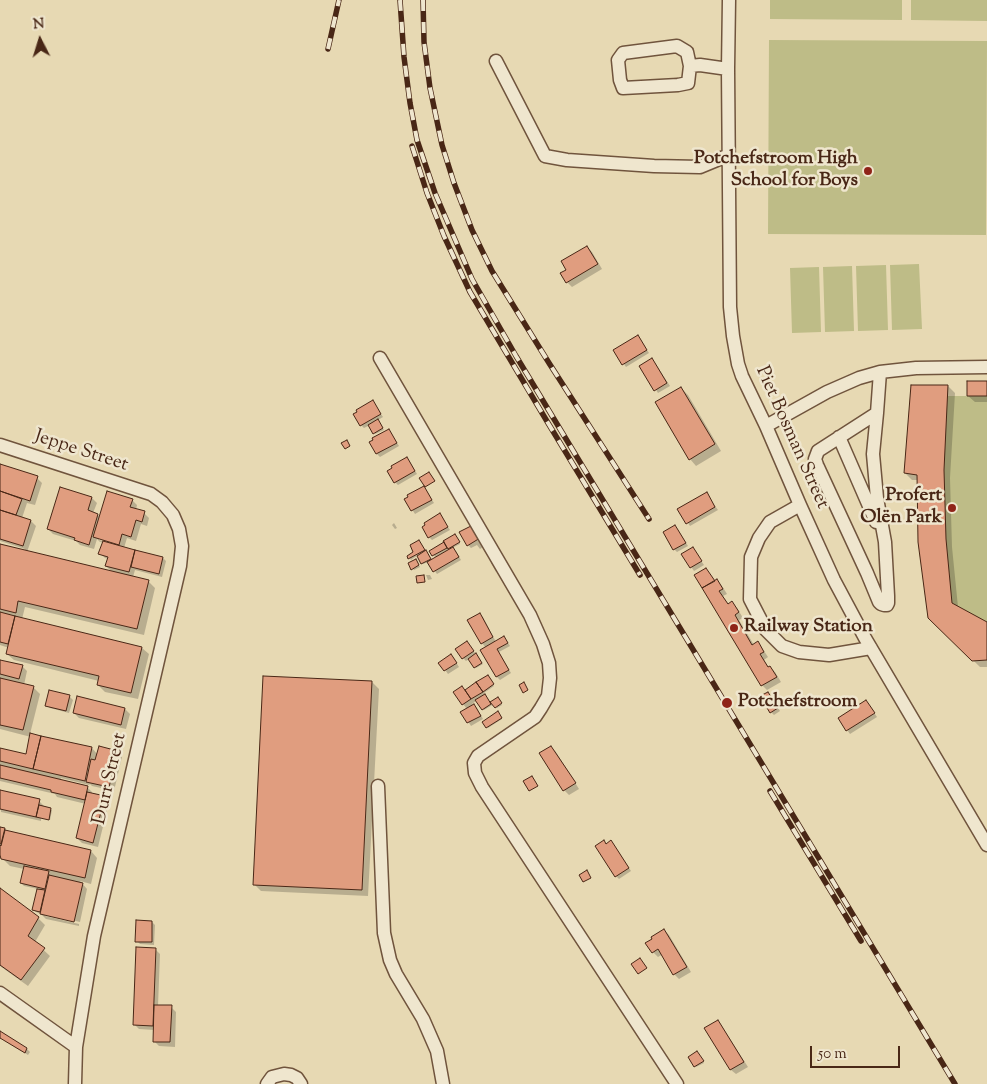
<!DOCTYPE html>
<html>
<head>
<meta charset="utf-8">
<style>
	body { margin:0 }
	#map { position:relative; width:987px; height:1084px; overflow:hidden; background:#e7d9b3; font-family:"Sorts Mill Goudy",serif }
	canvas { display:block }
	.north { position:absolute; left:15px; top:15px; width:50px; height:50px; -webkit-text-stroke:4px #efe6ce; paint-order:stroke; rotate:355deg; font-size:14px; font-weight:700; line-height:20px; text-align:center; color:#492716 }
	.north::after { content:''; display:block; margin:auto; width:18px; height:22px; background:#492716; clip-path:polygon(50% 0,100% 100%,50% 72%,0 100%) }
	.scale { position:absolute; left:810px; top:1046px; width:90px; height:22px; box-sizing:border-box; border:2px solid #492716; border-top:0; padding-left:6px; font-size:15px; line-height:18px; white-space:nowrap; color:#492716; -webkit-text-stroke:4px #efe6ce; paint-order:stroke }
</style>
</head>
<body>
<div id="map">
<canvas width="987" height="1084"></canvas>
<div class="north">N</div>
<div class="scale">50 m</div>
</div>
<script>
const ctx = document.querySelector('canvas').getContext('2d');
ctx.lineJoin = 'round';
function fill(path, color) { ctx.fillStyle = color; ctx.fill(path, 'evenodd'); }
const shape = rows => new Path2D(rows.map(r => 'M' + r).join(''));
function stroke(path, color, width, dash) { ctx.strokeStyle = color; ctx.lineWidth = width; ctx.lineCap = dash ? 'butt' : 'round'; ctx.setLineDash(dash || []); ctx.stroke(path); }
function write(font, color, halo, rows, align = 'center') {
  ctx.font = font + ' "Sorts Mill Goudy",serif'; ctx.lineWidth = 5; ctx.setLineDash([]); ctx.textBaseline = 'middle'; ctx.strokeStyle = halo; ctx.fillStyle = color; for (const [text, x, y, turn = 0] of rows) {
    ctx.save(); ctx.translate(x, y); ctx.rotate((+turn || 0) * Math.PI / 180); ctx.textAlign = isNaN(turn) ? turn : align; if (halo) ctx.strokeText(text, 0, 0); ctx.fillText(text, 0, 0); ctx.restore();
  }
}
const green = shape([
	[770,0,902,0,902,20,770,19],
	[911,0,987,0,987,21,911,20],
	[769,40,987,41,986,235,768,234],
	[919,264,922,329,892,330,890,265],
	[886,265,888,330,858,331,856,266],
	[852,266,854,331,825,332,823,267],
	[819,267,821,332,792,333,790,268],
	[967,381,987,381,987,660,972,661,928,618,918,542,917,475,904,473,911,385,948,385,948,396,967,396]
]);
const shadow = shape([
	[587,247,592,252,602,269,572,287,567,282,568,270],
	[638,336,649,353,626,367,614,350],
	[655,363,670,386,658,393,641,367],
	[987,382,987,402,975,402,968,396],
	[948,386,955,393,950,478,952,547,958,607,987,623,987,667,980,667,929,617,918,480,912,480,905,473],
	[681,388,688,395,721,451,696,466,690,459],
	[373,402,383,417,378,420,384,430,375,434,370,425,364,428,361,425],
	[389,430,399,446,380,457,377,454],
	[407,458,410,462,417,474,398,485,395,482,393,469],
	[0,465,37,478,42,483,35,505,27,503,22,518,31,521,36,526,27,552,113,573,106,566,108,559,105,558,100,553,103,543,100,542,97,539,94,549,80,545,76,541,53,534,48,529,92,498,97,503,93,513,98,515,101,518,132,500,137,505,136,510,144,513,149,518,147,526,141,524,136,541,127,538,124,548,163,558,166,561,162,577,135,570,133,577,148,581,155,588,144,635,25,607,22,619,142,648,149,654,138,699,105,692,98,685,99,681,14,660,7,654,9,648,0,645,0,546,24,551,25,549,0,541],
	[99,538,115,543,115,545,99,540],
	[424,487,434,503,415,514,406,500],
	[706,494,718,510,690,526,679,510],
	[440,515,450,530,432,540,429,537],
	[394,523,397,528,395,529,392,525],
	[473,526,486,545,480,549,477,545,471,548,468,545],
	[675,527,678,530,688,546,677,552,674,549],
	[456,537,460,544,452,548,456,551,461,560,437,574,428,562,423,564,418,555,411,560,408,556,415,552,420,543,431,561,436,558,431,552],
	[693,549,704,565,694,571,683,555],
	[417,561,420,567,414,570,409,564],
	[494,562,499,570,496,572,491,563],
	[706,569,715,582,717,581,722,586,727,594,723,596,729,605,732,603,737,608,743,618,739,620,754,645,758,643,762,648,768,657,764,660,769,668,770,667,775,672,781,682,767,690,762,685],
	[426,575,430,575,432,579,428,580],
	[479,614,483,617,496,642,507,641,510,646,499,652,511,673,500,680,497,677,486,648,482,643],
	[467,642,483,664,476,668,469,659,466,661,463,658],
	[454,659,459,667,448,674,440,663],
	[0,661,22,666,27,671,24,685,33,687,40,694,30,734,92,748,98,755,117,752,122,757,114,791,92,786,90,784,89,785,61,778,60,781,87,787,92,792,92,794,104,797,109,802,98,847,82,843,77,838,86,804,57,797,55,794,0,781,0,750,27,756,31,737,0,729],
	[487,676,494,686,484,693,490,703,498,698,502,705,497,708,494,704,484,710,477,700,472,704,477,708,483,719,471,726,462,712,467,709,463,704,465,691],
	[372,682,379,689,368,896,261,891,254,884],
	[50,692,70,697,73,700,69,713,50,708,47,705],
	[768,693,780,711,774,715,771,712],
	[869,705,877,717,850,734,839,719],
	[125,709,130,714,126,729,79,718,74,713],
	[498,713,502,719,488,728,484,722],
	[551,747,556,752,579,789,569,795,564,790],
	[0,792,39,801,44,806,44,808,52,810,50,820,41,818,41,821,1,812],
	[0,828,5,831,91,851,97,858,91,884,80,881,87,889,80,922,45,914,45,916,79,924,79,926,46,919,41,914,36,912,33,909,38,889,24,886,21,883,24,869,10,866,3,859,0,851,0,847,2,847,3,844,0,844],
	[604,842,607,845,614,845,631,871,619,879,616,876],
	[0,890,38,918,45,925,35,942,50,956,28,986,0,966],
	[152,922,155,925,154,945,140,944,137,941],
	[664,930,669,935,691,972,679,979,674,974,663,954,658,957,653,952],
	[155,949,160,954,158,1006,171,1007,176,1012,175,1047,159,1046,154,1041,154,1030,139,1029,134,1024],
	[717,1022,722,1027,748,1067,736,1074,731,1070,706,1029],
	[0,1033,27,1049,30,1052,28,1055,2,1039,0,1037],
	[698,1054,704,1063,696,1067,690,1057]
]);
const building = shape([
	[587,246,598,264,566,283,560,273,566,270,561,261,587,246],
	[638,335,647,350,622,365,613,350,638,335],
	[652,358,667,383,654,391,639,366,652,358],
	[967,381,987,381,987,396,967,396,967,381],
	[911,385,948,385,944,470,946,539,952,603,987,622,987,660,972,661,928,618,918,542,917,475,904,473,911,385],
	[681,387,715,444,689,460,655,402,681,387],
	[373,400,381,414,360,426,353,414,357,412,356,410,373,400],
	[378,419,383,428,373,434,368,425,378,419],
	[389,429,397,443,376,454,369,442,373,440,372,438,389,429],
	[347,440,350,446,345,449,341,443,347,440],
	[407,457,415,471,394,483,387,471,392,468,391,466,407,457],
	[0,464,38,476,30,501,0,491,0,464],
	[429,472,435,481,425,487,419,478,429,472],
	[424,486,432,500,411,511,404,499,408,497,407,495,424,486],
	[60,487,92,497,88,510,98,514,89,545,74,540,75,538,47,529,60,487],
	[0,491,22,499,16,515,0,510,0,491],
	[107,491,133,499,130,507,145,511,142,522,136,520,131,537,122,534,119,545,93,537,107,491],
	[707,492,715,507,686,524,677,509,707,492],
	[0,510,31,520,23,546,0,539,0,510],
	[440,513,448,527,428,538,422,527,425,525,424,523,440,513],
	[473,525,480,538,467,546,459,532,473,525],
	[675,525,686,543,673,550,663,532,675,525],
	[455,534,460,542,448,549,443,541,455,534],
	[419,540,425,550,408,559,407,556,413,552,410,545,419,540],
	[103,541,135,550,129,572,105,566,108,557,98,554,103,541],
	[444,542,447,548,432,556,429,551,444,542],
	[0,544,149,580,137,629,18,601,16,613,0,609,0,544],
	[453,547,459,557,433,572,427,562,453,547],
	[693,547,702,561,690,568,681,554,693,547],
	[135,550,163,557,159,574,131,567,135,550],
	[426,550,431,559,421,564,417,556,426,550],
	[416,559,419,565,411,570,408,563,416,559],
	[706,568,715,581,702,588,694,575,706,568],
	[424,575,425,582,417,583,416,576,424,575],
	[717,579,723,589,719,591,728,604,732,601,739,612,735,615,752,645,758,641,764,652,760,654,768,667,770,666,777,677,761,686,702,588,717,579],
	[0,612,15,616,8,644,0,642,0,612],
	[480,613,493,637,481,644,467,620,480,613],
	[15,616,142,647,131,693,97,685,99,676,6,654,15,616],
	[504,636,508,643,497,649,509,670,496,677,480,650,504,636],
	[467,641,474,651,462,659,455,649,467,641],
	[476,653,482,663,474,668,468,659,476,653],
	[451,654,457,663,444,671,438,663,451,654],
	[0,660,23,665,19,679,0,674,0,660],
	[488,675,494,684,483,692,476,682,488,675],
	[263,676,372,681,362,890,253,885,263,676],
	[0,678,34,686,23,730,0,725,0,678],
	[476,682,483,692,471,699,465,690,476,682],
	[524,682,528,690,523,693,519,685,524,682],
	[462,686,471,699,462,705,453,692,462,686],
	[49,690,70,695,66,711,45,706,49,690],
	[768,692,778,708,770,713,760,696,768,692],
	[485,694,491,704,482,710,475,700,485,694],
	[77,696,125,708,121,725,73,713,77,696],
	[498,697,502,703,495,708,490,702,498,697],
	[866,700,875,713,846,731,838,718,866,700],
	[474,704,481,716,467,723,460,712,474,704],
	[498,711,502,718,486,728,482,722,498,711],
	[30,733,41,736,33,769,0,761,0,748,26,754,30,733],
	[41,736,92,747,85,781,33,769,41,736],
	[99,746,118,751,109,787,86,782,91,759,95,760,99,746],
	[551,746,576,783,563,791,539,753,551,746],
	[0,765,88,786,85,800,51,792,51,790,0,778,0,765],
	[532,776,538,786,529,791,523,781,532,776],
	[0,790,40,799,36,817,0,809,0,790],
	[87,792,105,796,93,843,76,838,87,792],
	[39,805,51,808,49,820,36,817,39,805],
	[0,827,5,828,1,844,0,844,0,827],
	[5,830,91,850,85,878,1,859,0,855,0,845,1,846,5,830],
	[604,840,606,844,611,840,629,868,615,877,595,846,604,840],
	[24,866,49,871,45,889,20,883,24,866],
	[587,870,591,878,583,882,579,875,587,870],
	[49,875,83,883,74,922,40,914,49,875],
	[0,888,39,917,28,936,45,948,21,980,0,965,0,888],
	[37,889,45,890,40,912,32,910,37,889],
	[136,920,152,921,152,942,135,942,136,920],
	[664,929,687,967,673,975,658,949,652,953,645,943,652,939,651,937,664,929],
	[136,947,156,948,153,1026,133,1025,136,947],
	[640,958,647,968,638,974,631,964,640,958],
	[154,1005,172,1005,170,1042,153,1042,154,1005],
	[718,1020,744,1062,730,1070,704,1028,718,1020],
	[0,1031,27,1048,25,1053,0,1038,0,1031],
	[697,1051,704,1061,694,1067,688,1057,697,1051]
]);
const minor = shape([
	[729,0,728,69,730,307,733,336,738,364,742,376,766,426,800,505,834,580,865,638,987,845],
	[677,46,687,52,690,66,688,83,678,85,623,88,620,80,618,60,623,53,677,46],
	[496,61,545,156,567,160,654,166,700,167,729,155],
	[690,66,700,65,728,69],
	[380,358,530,615,543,644,549,663,550,678,548,696,541,708,535,717,478,756,474,763,475,773,482,787,677,1084],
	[877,413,818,451,815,459,817,465,867,573,879,602,881,604,884,605,887,605,888,603,888,596,885,542,877,498,873,454,877,413,880,372],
	[766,426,827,392,859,378,880,372,916,368,987,367],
	[839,437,876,522],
	[0,445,151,494,162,502,173,515,179,529,182,546,180,566,94,936,76,1047,75,1084],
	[800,505,770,522,759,538,751,557,750,599,766,630,782,646,799,652,829,655,871,648],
	[378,786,384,933,390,960,396,974,423,1019,437,1051,443,1084],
	[0,993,76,1047],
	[267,1084,272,1077,284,1074,291,1075,297,1078,301,1084]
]);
const rail = shape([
	[400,0,404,57,410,103,417,140,435,193,472,279,516,356,955,1084],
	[423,0,424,42,430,88,442,145,454,183,472,230,492,271,549,363,649,519],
	[328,49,339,0],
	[412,146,427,193,444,236,470,292,548,423,640,575],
	[770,791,861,941]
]);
const markers = [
	[868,171,5,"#8f2418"],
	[952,508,5,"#8f2418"],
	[734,628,5,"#8f2418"],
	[727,703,6,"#8f2418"]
];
const poiNames = [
	["Potchefstroom High",858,160],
	["School for Boys",858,182],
	["Profert",942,497],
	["Olën Park",942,519],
	["Railway Station",744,628,"left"],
	["Potchefstroom",738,703,"left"]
];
const streetNames = [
	["Piet Bosman Street",791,438,66],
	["Jeppe Street",81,452,18],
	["Durr Street",111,779,-77]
];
fill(green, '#bebc87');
fill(shadow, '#0003');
fill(building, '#e09d7f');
stroke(building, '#492716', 1);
stroke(minor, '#70543d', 15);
stroke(minor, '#efe6ce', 12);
stroke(rail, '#492716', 5.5);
stroke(rail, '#efe6ce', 4, [11]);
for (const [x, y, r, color] of markers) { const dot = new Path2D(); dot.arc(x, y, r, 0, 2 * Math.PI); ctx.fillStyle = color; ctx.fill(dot); stroke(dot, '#efe6ce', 2); }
write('bold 19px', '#492716', '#efe6ce', poiNames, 'right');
write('19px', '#492716', '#efe6ce', streetNames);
</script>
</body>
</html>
